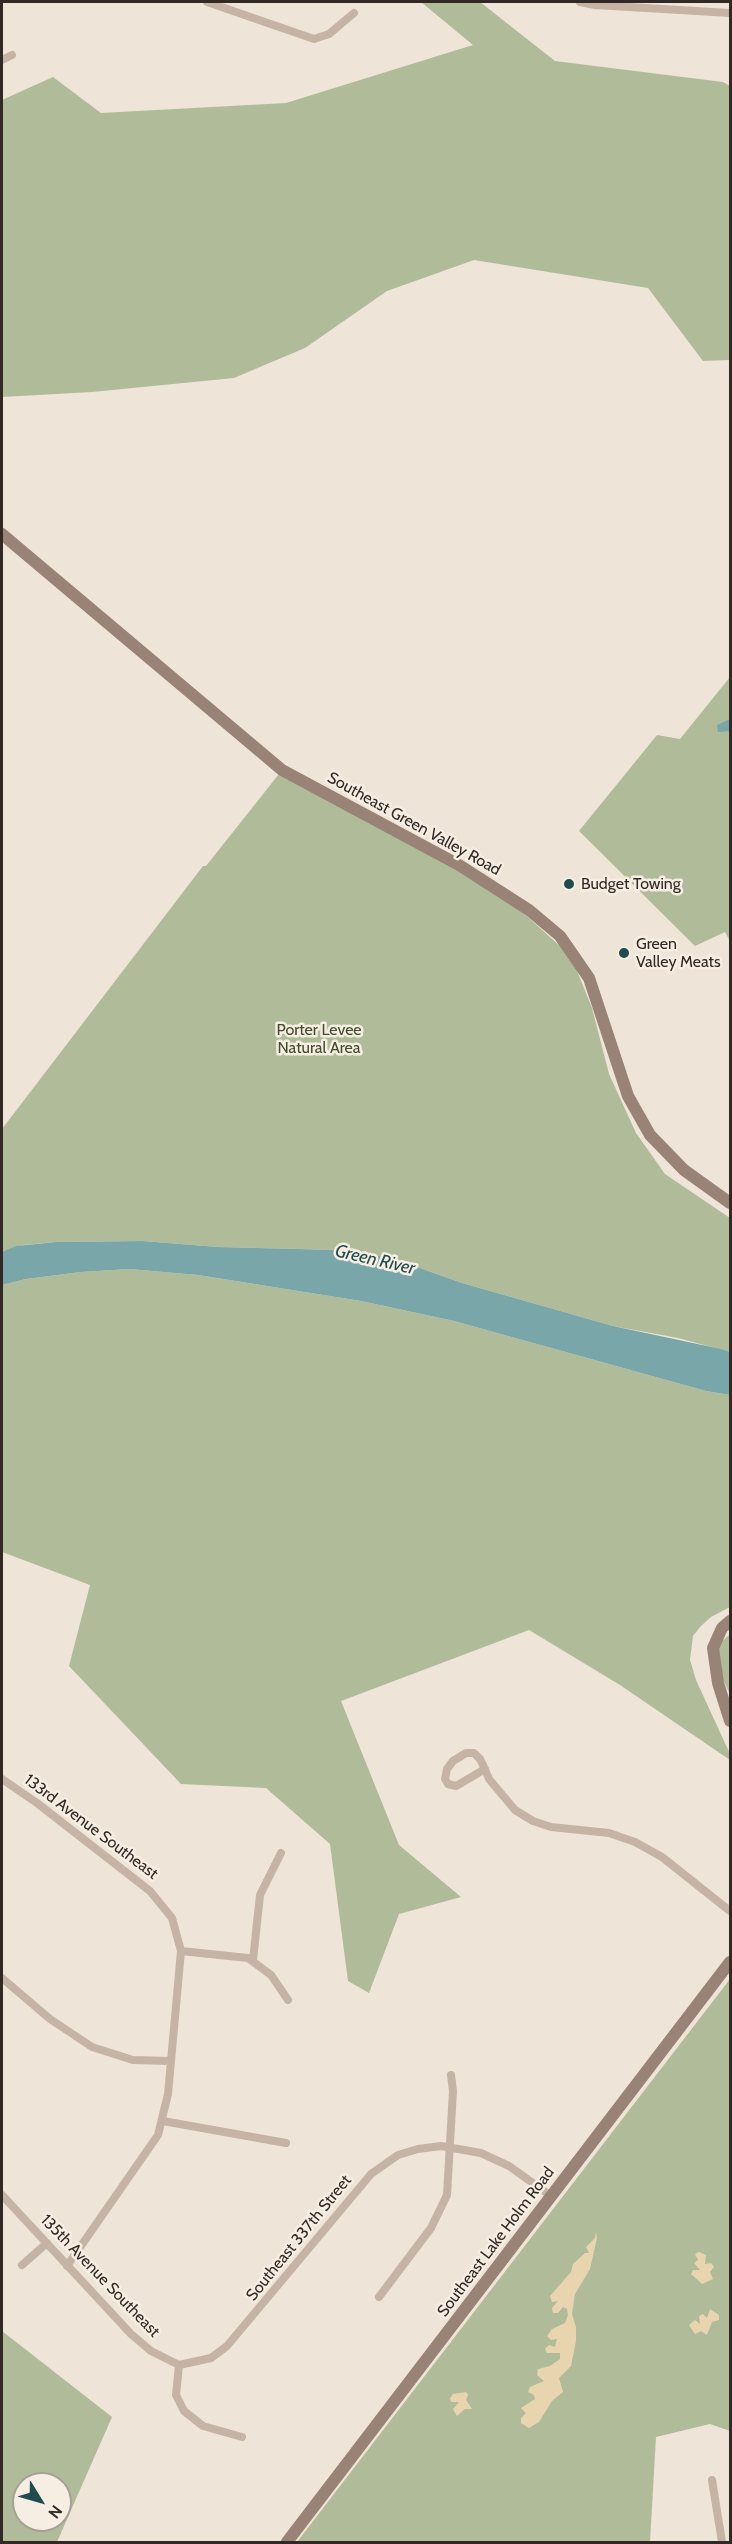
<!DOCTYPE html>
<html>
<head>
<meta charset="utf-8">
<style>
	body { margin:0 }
	#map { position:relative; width:732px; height:2544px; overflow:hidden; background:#eee4d7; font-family:Cabin,sans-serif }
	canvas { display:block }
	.frame { position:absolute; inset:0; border:3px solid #322925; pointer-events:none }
	.north { position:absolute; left:12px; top:2472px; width:60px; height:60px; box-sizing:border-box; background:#f7eee3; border:2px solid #a89f97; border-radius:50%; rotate:127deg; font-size:16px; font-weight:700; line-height:24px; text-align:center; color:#322925 }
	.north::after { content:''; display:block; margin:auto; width:21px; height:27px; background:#1e4c4f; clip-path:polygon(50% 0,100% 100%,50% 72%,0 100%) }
</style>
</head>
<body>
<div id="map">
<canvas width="732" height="2544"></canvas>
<div class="frame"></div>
<div class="north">N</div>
</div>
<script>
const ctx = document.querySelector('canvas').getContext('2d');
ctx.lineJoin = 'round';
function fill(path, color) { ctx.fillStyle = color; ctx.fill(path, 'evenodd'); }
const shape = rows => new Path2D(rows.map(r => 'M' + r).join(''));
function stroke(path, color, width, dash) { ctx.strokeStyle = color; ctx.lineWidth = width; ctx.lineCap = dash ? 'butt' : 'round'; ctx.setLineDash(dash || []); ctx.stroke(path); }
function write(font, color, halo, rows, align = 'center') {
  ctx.font = font + ' Cabin,sans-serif'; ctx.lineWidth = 5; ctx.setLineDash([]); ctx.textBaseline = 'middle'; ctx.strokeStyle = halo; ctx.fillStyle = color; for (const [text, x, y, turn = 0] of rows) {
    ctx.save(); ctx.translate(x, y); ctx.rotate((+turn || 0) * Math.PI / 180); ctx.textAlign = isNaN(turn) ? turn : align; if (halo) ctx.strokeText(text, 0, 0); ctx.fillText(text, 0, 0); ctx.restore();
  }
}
const green = shape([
	[421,2,480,2,555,61,723,82,730,86,730,360,703,361,648,288,474,260,387,291,305,348,234,378,92,392,2,397,2,100,53,77,101,113,286,103,473,45],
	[730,677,730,941,725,932,695,946,579,831,657,735,680,739],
	[279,774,442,861,520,910,571,956,592,1008,609,1074,636,1133,665,1174,730,1218,730,1352,678,1338,613,1326,462,1283,392,1258,338,1250,218,1247,143,1241,56,1242,23,1245,2,1252,2,1129,203,866,206,866],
	[129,1269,198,1275,361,1301,454,1321,706,1391,730,1395,730,1607,711,1617,701,1626,693,1636,690,1660,696,1680,730,1754,730,1760,620,1685,529,1630,341,1701,399,1845,461,1897,399,1914,369,1993,348,1981,330,1844,266,1788,181,1784,69,1666,90,1585,2,1552,2,1285,26,1279,81,1272],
	[730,1634,730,1694,718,1670,717,1646],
	[730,1979,730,2431,710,2424,656,2437,650,2542,297,2542],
	[2,2331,112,2417,57,2542,2,2542],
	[24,2484,60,2484,60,2520,24,2520]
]);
const sand = shape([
	[596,2232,597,2238,590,2269,575,2294,572,2314,576,2327,576,2341,571,2366,559,2378,563,2392,552,2401,539,2422,529,2428,521,2423,521,2418,526,2413,521,2408,535,2399,534,2395,528,2392,530,2387,544,2381,537,2375,538,2369,550,2366,560,2359,560,2353,547,2353,545,2349,549,2345,555,2347,557,2339,551,2340,547,2336,552,2329,565,2323,568,2315,567,2309,563,2307,558,2313,553,2313,552,2308,558,2301,552,2302,550,2296,571,2272,573,2264,585,2253,589,2253,586,2247,595,2238],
	[699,2252,706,2255,705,2264,711,2263,714,2267,710,2272,713,2279,702,2284,691,2274,693,2270,700,2270,694,2263,698,2260,695,2254],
	[710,2309,719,2315,719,2320,712,2322,707,2335,701,2331,695,2334,689,2325,695,2320,700,2324,699,2316,703,2314,707,2318],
	[466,2392,468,2395,466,2400,472,2409,465,2409,457,2416,453,2409,459,2402,451,2402,450,2398,453,2394]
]);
const water = shape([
	[730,719,730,731,718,732,717,725],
	[143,1241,218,1247,338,1250,392,1258,462,1283,613,1326,721,1349,730,1352,730,1395,706,1391,454,1321,361,1301,198,1275,129,1269,81,1272,26,1279,2,1285,2,1252,16,1246,56,1242]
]);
const street = shape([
	[207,2,314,39,329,34,354,13],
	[580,2,595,5,730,13],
	[2,60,12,55],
	[485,1769,456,1786,448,1784,445,1779,447,1769,453,1761,466,1753,474,1753,480,1759,483,1765,489,1779,515,1810,533,1821,551,1827,609,1833,635,1842,662,1857,730,1911],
	[2,1779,37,1803,150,1891,172,1918,181,1951,168,2094,158,2135,67,2266],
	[181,1951,248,1958,271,1975,288,2000],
	[253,1960,260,1895,281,1853],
	[2,1978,50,2019,92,2047,133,2060,171,2061],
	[163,2121,286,2143],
	[2,2195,131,2334,151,2351,179,2365,211,2358,227,2346,371,2174,398,2155,418,2149,441,2146,481,2153,509,2166,551,2196],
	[22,2265,47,2243],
	[379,2297,431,2228,447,2195,453,2091,451,2075],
	[179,2365,176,2395,184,2411,203,2426,242,2437],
	[712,2480,722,2542]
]);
const secondary = shape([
	[2,534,282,770,459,865,529,910,560,936,589,978,628,1096,650,1135,684,1170,730,1203],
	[730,1621,722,1628,713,1648,718,1683,730,1721],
	[287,2542,730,1962]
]);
const markers = [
	[569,884,6,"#1e4c4f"],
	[624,953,6,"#1e4c4f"]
];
const streetNames = [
	["Southeast Green Valley Road",414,824,29],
	["133rd Avenue Southeast",91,1827,37],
	["Southeast 337th Street",299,2238,-51],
	["Southeast Lake Holm Road",496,2242,-53],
	["135th Avenue Southeast",100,2276,46]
];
const poiNames = [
	["Budget Towing",581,884],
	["Green",636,944],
	["Valley Meats",636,962]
];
const parkNames = [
	["Porter Levee",319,1030],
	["Natural Area",319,1048]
];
const waterNames = [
	["Green River",375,1260,13]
];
fill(green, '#b0bc99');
fill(sand, '#e8d5af');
fill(water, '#79a7a9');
stroke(street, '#c5b4a5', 8);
stroke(secondary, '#988376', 12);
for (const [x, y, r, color] of markers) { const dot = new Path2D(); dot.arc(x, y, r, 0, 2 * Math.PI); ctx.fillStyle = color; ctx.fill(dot); stroke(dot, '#f7eee3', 2); }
write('16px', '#322925', '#f7eee3', streetNames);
write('16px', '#322925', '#f7eee3', poiNames, 'left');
write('16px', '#414e2b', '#f7eee3', parkNames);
write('italic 18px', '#1e4c4f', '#f7eee3', waterNames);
</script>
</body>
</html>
